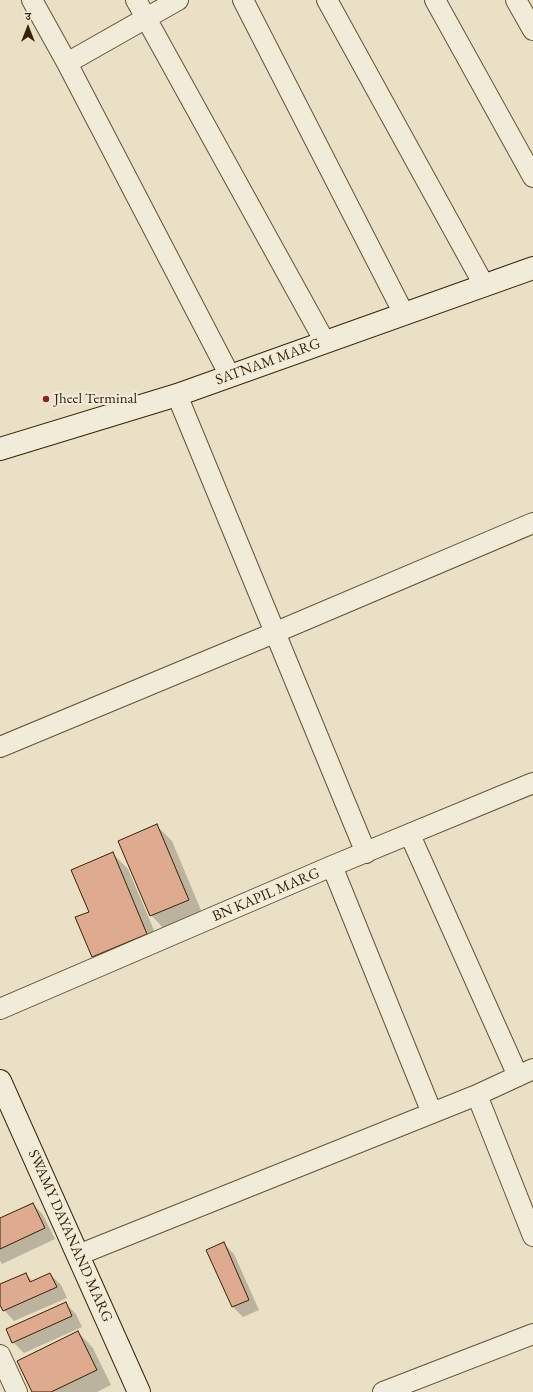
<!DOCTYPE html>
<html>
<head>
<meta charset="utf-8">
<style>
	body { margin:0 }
	#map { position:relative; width:533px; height:1392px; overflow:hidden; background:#eae0c5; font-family:"EB Garamond","Noto Serif Devanagari",serif }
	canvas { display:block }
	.north { position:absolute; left:8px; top:8px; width:40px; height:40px; -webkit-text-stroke:3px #f1ebd9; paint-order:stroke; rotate:0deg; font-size:11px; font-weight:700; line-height:16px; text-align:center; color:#392305 }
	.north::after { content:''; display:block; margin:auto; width:14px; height:18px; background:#392305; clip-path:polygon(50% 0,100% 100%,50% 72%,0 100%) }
</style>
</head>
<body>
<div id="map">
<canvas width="533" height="1392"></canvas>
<div class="north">उ</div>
</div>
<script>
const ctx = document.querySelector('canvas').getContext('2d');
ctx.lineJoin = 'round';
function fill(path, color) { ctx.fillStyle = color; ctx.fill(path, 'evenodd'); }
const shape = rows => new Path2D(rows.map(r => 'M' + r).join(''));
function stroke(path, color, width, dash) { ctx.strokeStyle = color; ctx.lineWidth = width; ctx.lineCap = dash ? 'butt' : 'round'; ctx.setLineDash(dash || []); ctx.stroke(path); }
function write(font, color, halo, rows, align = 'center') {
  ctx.font = font + ' "EB Garamond",serif'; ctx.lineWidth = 4; ctx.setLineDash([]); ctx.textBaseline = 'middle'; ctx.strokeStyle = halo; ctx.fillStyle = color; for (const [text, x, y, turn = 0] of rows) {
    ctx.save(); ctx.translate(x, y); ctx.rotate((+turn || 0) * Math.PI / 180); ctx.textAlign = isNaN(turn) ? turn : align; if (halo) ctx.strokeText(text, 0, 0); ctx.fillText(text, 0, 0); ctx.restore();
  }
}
const shadow = shape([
	[157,826,172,841,203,915,166,931,151,915],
	[113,854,128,869,162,949,108,972,93,956],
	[33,1204,43,1215,55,1239,2,1264,0,1261,0,1219],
	[223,1243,234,1254,259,1310,243,1317,233,1307],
	[26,1274,33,1282,50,1274,61,1285,67,1298,14,1321,4,1310,0,1302,0,1286],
	[65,1303,76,1314,82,1327,24,1353,13,1342],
	[78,1332,93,1348,111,1385,97,1392,33,1392]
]);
const building = shape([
	[157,824,189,900,150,916,118,841,157,824],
	[113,852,147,934,92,957,75,917,89,912,71,870,113,852],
	[33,1203,45,1228,0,1249,0,1218,33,1203],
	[224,1242,249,1300,232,1307,206,1250,224,1242],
	[26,1273,30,1282,50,1273,57,1287,3,1311,0,1305,0,1284,26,1273],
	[66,1302,72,1316,12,1343,6,1329,66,1302],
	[78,1331,97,1370,51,1392,32,1392,17,1361,78,1331]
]);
const street = shape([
	[32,0,67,63,230,376],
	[136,0,325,342],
	[243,0,404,314],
	[327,0,484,285],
	[435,0,533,177],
	[516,0,533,30],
	[67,63,178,0],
	[177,395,366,853],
	[0,747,274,633,533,523],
	[410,835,518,1076],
	[332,866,432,1113],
	[0,1009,332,866,533,783],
	[477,1095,533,1236],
	[78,1255,477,1095,533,1069],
	[0,1355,17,1392],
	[383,1392,533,1334]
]);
const secondary = shape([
	[0,449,177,395,533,268],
	[0,1081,139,1392]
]);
const markers = [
	[46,399,4,"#8f2418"]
];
const streetNames = [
	["SATNAM MARG",268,362,-20],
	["BN KAPIL MARG",266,895,-23],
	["SWAMY DAYANAND MARG",70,1236,66]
];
const poiNames = [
	["Jheel Terminal",54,399]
];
fill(shadow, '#0003');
fill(building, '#deaa90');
stroke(building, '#392305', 1);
stroke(street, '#655235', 22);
stroke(secondary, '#392305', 24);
stroke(street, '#f1ebd9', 20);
stroke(secondary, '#f1ebd9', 22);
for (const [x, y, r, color] of markers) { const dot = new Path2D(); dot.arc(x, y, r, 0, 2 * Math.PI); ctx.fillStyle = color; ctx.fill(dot); stroke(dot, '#f1ebd9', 1.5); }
write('15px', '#392305', '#f1ebd9', streetNames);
write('15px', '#392305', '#f1ebd9', poiNames, 'left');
</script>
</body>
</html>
